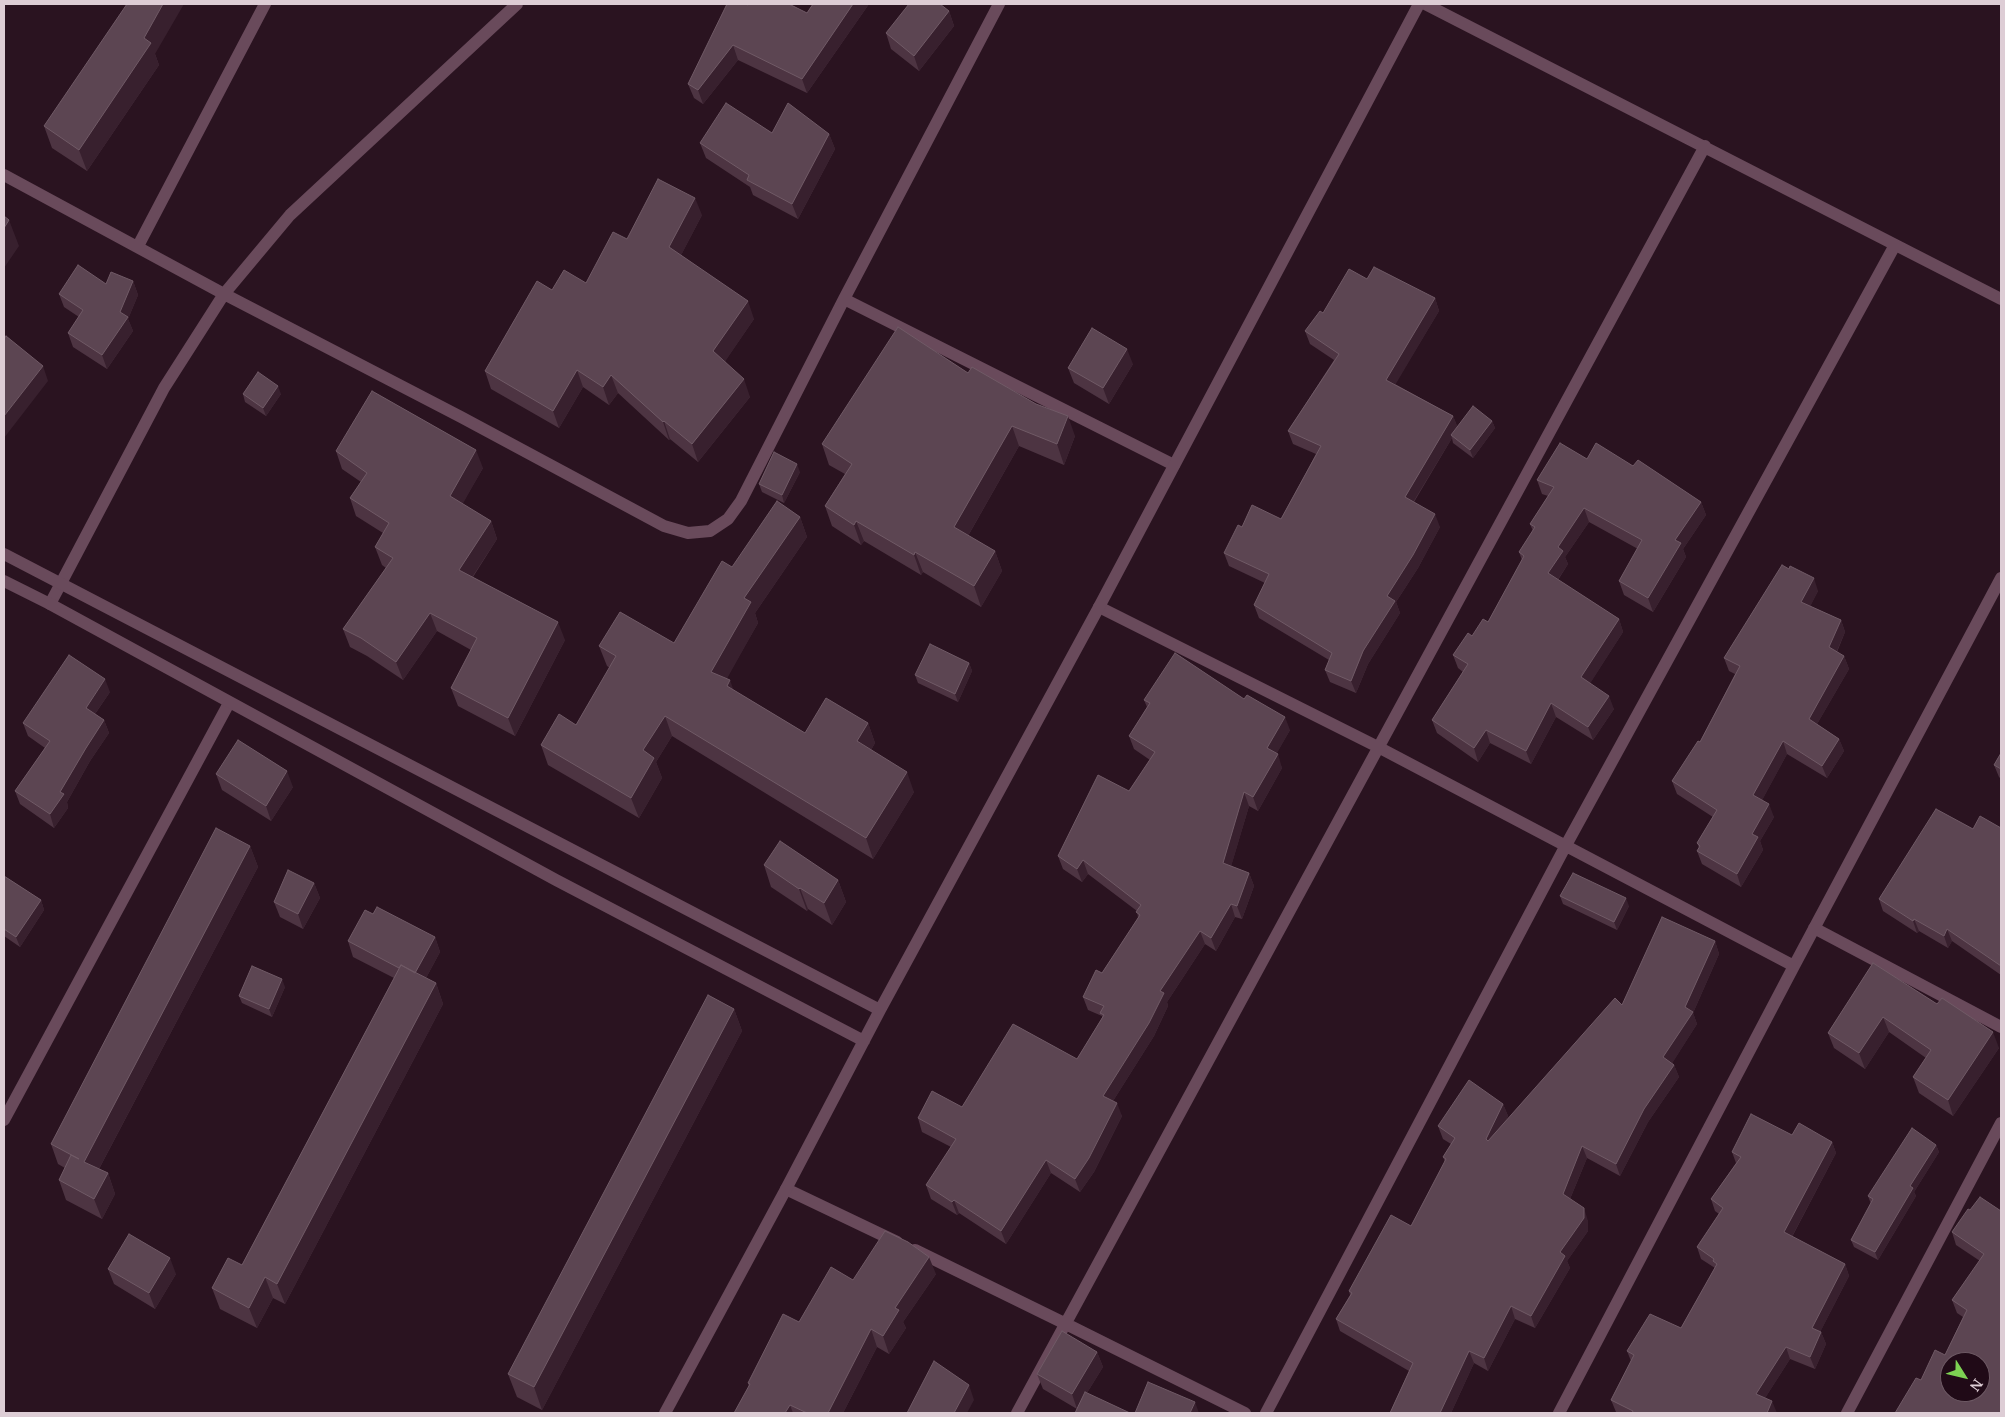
<!DOCTYPE html>
<html>
<head>
<meta charset="utf-8">
<style>
	body { margin:0 }
	#map { position:relative; width:2005px; height:1417px; overflow:hidden; background:#2a1320; font-family:"Noto Serif",serif }
	canvas { display:block }
	.frame { position:absolute; inset:0; border:5px solid #ddcdd5; pointer-events:none }
	.north { position:absolute; left:1940px; top:1352px; width:50px; height:50px; box-sizing:border-box; background:#200a17; border:1px solid #6c5863; border-radius:50%; rotate:126deg; font-size:14px; font-weight:700; line-height:20px; text-align:center; color:#ddcdd5 }
	.north::after { content:''; display:block; margin:auto; width:18px; height:22px; background:#7dd153; clip-path:polygon(50% 0,100% 100%,50% 72%,0 100%) }
</style>
</head>
<body>
<div id="map">
<canvas width="2005" height="1417"></canvas>
<div class="frame"></div>
<div class="north">N</div>
</div>
<script>
const ctx = document.querySelector('canvas').getContext('2d');
ctx.lineJoin = 'round';
const shape = rows => new Path2D(rows.map(r => 'M' + r).join(''));
function stroke(path, color, width, dash) { ctx.strokeStyle = color; ctx.lineWidth = width; ctx.lineCap = dash ? 'butt' : 'round'; ctx.setLineDash(dash || []); ctx.stroke(path); }
function fill(path, color) { ctx.fillStyle = color; ctx.fill(path, 'evenodd'); }
const minor = shape([
	[1425,4,2001,299],
	[4,175,224,294,461,417,664,526,688,533,710,531,728,519,741,501,844,299,999,4],
	[138,246,265,4],
	[844,299,1174,465],
	[50,604,164,388,224,294,290,215,517,4],
	[1099,607,1378,747,1794,966],
	[1814,928,2001,1027],
	[4,1120,229,703],
	[786,1189,897,1242],
	[915,1250,1066,1324,1245,1413],
	[1017,1413,1705,146],
	[1266,1413,1565,847,1895,245],
	[1559,1413,1794,966,2001,578],
	[1847,1413,2001,1123]
]);
const tertiary = shape([
	[4,554,880,1010],
	[4,581,50,604,556,880,864,1041],
	[665,1413,786,1189,880,1010,1099,607,1419,4]
]);
const wall = shape([
	[813,4,869,4,807,93,738,60,703,104,694,98,688,84,748,5,807,13],
	[949,11,954,26,919,71,891,49,886,33],
	[155,54,159,65,87,171,52,148,44,126],
	[772,133,829,134,835,149,798,219,753,195,750,187,706,158,700,143],
	[702,215,681,255,754,319,725,361,750,397,698,462,670,439,669,440,618,393,609,405,583,387,559,428,491,389,485,371,552,290,586,283,627,239],
	[1367,279,1435,298,1439,311,1395,384,1453,416,1457,426,1492,421,1495,428,1473,458,1453,443,1452,438,1414,502,1440,527,1418,568,1396,602,1400,613,1368,664,1356,693,1330,682,1325,670,1329,660,1259,618,1254,605,1265,583,1229,566,1224,553,1242,527,1281,519,1316,454,1293,444,1288,431,1334,360,1310,344,1305,331],
	[133,281,138,295,128,319,133,331,107,369,73,347,68,333,79,317,64,307,59,294,106,284],
	[1133,364,1109,404,1074,383,1068,368],
	[968,373,1075,436,1064,465,1019,446,968,536,995,551,1002,571,981,607,923,572,921,575,864,541,861,545,832,526,825,506,845,474,829,465,822,444],
	[243,394,281,394,266,416,245,402],
	[336,451,483,468,462,504,491,521,497,539,473,577,565,640,515,736,458,706,451,688,471,650,437,631,403,680,367,656,350,647,343,629,386,568,382,565,375,547,383,533,356,516,350,498,361,482,342,469],
	[1587,459,1633,466,1701,502,1706,515,1683,549,1686,557,1653,612,1624,595,1619,581,1638,549,1589,522,1565,557,1568,564,1558,580,1619,619,1623,632,1590,683,1614,709,1593,740,1556,717,1531,764,1490,743,1478,762,1437,733,1432,720,1463,672,1458,668,1453,655,1488,622,1522,560,1519,552,1533,531,1530,524,1548,496,1542,494,1537,480],
	[800,472,784,503,762,492,759,484],
	[800,517,807,537,755,613,758,623,726,679,733,690,805,733,868,723,875,743,871,750,914,792,873,859,672,736,656,762,662,778,639,818,548,765,541,745,576,725,610,668,607,666,599,646,674,643],
	[1789,569,1818,591,1810,606,1841,620,1845,632,1837,652,1844,656,1849,669,1817,724,1839,739,1844,751,1827,778,1787,754,1762,800,1774,817,1760,841,1763,850,1741,887,1702,864,1697,851,1699,848,1697,843,1713,817,1677,794,1672,781,1700,742,1735,674,1729,671,1724,658],
	[969,663,972,671,958,702,918,683,915,675],
	[110,692,95,714,104,720,109,733,90,761,67,802,68,808,54,828,20,804,15,791,45,748,28,736,23,723],
	[1144,700,1290,730,1276,754,1282,768,1258,811,1249,806,1231,866,1249,873,1254,886,1242,919,1235,917,1216,951,1205,944,1167,1002,1168,1006,1154,1036,1113,1101,1122,1116,1094,1172,1080,1192,1051,1173,1006,1244,959,1213,957,1215,931,1199,926,1185,951,1147,922,1132,918,1118,962,1107,1077,1059,1102,1018,1102,1016,1088,1010,1083,997,1102,973,1138,918,1137,911,1088,874,1082,882,1063,869,1058,856,1129,791,1150,760,1134,749,1129,736,1147,707],
	[2001,753,2001,779,1999,777,1994,765],
	[216,774,293,787,271,821,222,790],
	[2001,828,2001,975,1952,941,1948,948,1919,931,1917,933,1883,911,1879,899,1973,829],
	[250,846,258,867,99,1169,108,1173,115,1194,102,1219,66,1200,59,1180,65,1168,58,1164,51,1144],
	[764,865,838,880,846,902,832,925,808,909,807,911,771,887],
	[4,876,41,900,44,910,20,947,4,936],
	[314,883,320,898,303,929,280,917,274,902],
	[1560,896,1629,906,1617,930,1563,904],
	[373,914,435,937,440,952,426,978,436,983,443,1004,285,1304,273,1298,257,1328,220,1309,212,1288,242,1265,394,978,353,957,348,941],
	[1715,941,1719,954,1693,1013,1697,1024,1672,1063,1674,1065,1679,1077,1648,1122,1620,1176,1587,1158,1570,1199,1588,1221,1588,1231,1567,1261,1570,1268,1535,1328,1515,1319,1488,1371,1474,1363,1451,1413,1390,1413,1409,1371,1340,1331,1336,1319,1350,1295,1349,1291,1411,1226,1445,1162,1443,1157,1451,1144,1443,1139,1438,1126,1503,1104,1508,1116,1505,1122,1622,1005],
	[1873,963,1999,1048,1953,1116,1919,1093,1913,1077,1926,1058,1889,1032,1865,1069,1834,1048,1828,1033],
	[285,987,272,1017,242,1003,239,996],
	[734,1009,742,1031,542,1410,517,1397,508,1374],
	[1792,1135,1832,1142,1836,1153,1792,1237,1845,1264,1849,1276,1820,1332,1821,1332,1826,1344,1815,1369,1790,1359,1765,1398,1777,1413,1618,1413,1616,1412,1611,1400,1631,1361,1627,1351,1681,1328,1715,1268,1701,1259,1697,1247,1719,1214,1715,1211,1711,1199,1736,1163,1732,1152],
	[1936,1145,1939,1152,1914,1192,1916,1196,1878,1260,1854,1247,1851,1240,1871,1204,1868,1196],
	[1970,1210,2001,1211,2001,1413,1921,1380,1945,1355,1963,1317,1957,1313,1952,1300,1980,1261,1956,1245,1952,1232],
	[108,1269,176,1274,155,1309,114,1284],
	[936,1274,903,1322,906,1328,889,1354,877,1347,843,1413,734,1413,749,1387,748,1383,799,1322,853,1280],
	[1097,1352,1103,1367,1077,1409,1043,1389,1037,1374]
]);
const shadedWall = shape([
	[163,4,184,4,155,54,159,65,87,171,79,150],
	[853,4,869,4,807,93,802,79],
	[949,11,954,26,919,71,914,56],
	[733,45,738,60,703,104,698,90],
	[829,134,835,149,798,219,792,204],
	[695,198,702,215,676,265,669,247],
	[9,220,19,246,4,268,4,228],
	[133,281,138,295,128,319,133,331,107,369,102,355],
	[1435,298,1439,311,1391,392,1386,380],
	[748,301,754,319,720,369,713,351],
	[1127,349,1133,364,1109,404,1103,388],
	[43,366,48,381,4,438,4,416],
	[577,370,583,387,559,428,553,411],
	[611,375,618,393,609,405,603,387],
	[744,379,750,397,698,462,692,444],
	[278,386,281,394,266,416,263,408],
	[1068,416,1075,436,1064,465,1057,444],
	[1453,416,1458,428,1451,435,1452,438,1409,509,1405,497],
	[664,421,670,439,669,440,663,422],
	[1492,421,1495,428,1473,458,1470,450],
	[1012,426,1019,446,961,548,954,527],
	[476,450,483,468,457,514,450,496],
	[797,464,800,472,784,503,782,495],
	[1701,502,1706,515,1683,549,1686,557,1653,612,1648,598,1675,540],
	[1584,508,1589,522,1565,557,1568,564,1553,587,1548,573,1558,547],
	[1435,514,1440,527,1418,568,1396,602,1400,613,1368,664,1356,693,1351,681,1387,596],
	[800,517,807,537,755,613,758,623,719,693,711,672,744,598],
	[491,521,497,539,465,588,459,570],
	[856,521,864,541,861,545,854,525],
	[995,551,1002,571,981,607,974,586],
	[915,552,923,572,921,575,914,555],
	[1814,578,1818,591,1806,615,1801,602],
	[430,613,437,631,403,680,396,662],
	[1619,619,1623,632,1586,690,1581,677],
	[1841,620,1845,632,1833,660,1829,647],
	[558,622,565,640,515,736,508,718],
	[1844,656,1849,669,1813,731,1809,719],
	[969,663,972,671,958,702,955,694],
	[105,679,110,692,90,721,86,708],
	[730,680,737,700,727,686],
	[1609,696,1614,709,1593,740,1588,727],
	[1551,703,1556,717,1531,764,1526,751],
	[665,716,672,736,656,762,662,778,639,818,631,798,643,750],
	[1285,717,1290,730,1272,762,1267,748],
	[104,720,109,733,90,761,67,802,68,808,54,828,50,814,60,792,86,748],
	[868,723,875,743,864,762,857,741],
	[1486,730,1490,743,1478,762,1474,748],
	[1839,739,1844,751,1827,778,1822,766],
	[1783,741,1787,754,1758,808,1753,795],
	[1278,754,1282,768,1258,811,1253,797],
	[287,771,293,787,271,821,266,806],
	[907,772,914,792,873,859,866,838],
	[1244,792,1249,806,1228,877,1223,863],
	[1769,804,1774,817,1760,841,1763,850,1741,887,1737,874,1752,834],
	[250,846,258,867,92,1182,84,1162],
	[1083,860,1088,874,1082,882,1077,869],
	[1249,873,1254,886,1242,919,1237,906],
	[838,880,846,902,832,925,824,903],
	[314,883,320,898,303,929,298,914],
	[800,888,808,909,807,911,799,889],
	[1626,898,1629,906,1617,930,1614,922],
	[41,900,44,910,20,947,16,937],
	[1231,904,1235,917,1216,951,1211,938],
	[1914,919,1919,931,1917,933,1913,921],
	[1947,929,1952,941,1948,948,1944,936],
	[1200,931,1205,944,1167,1002,1168,1006,1154,1036,1108,1109,1103,1096,1160,991],
	[435,937,440,952,419,991,414,976],
	[1715,941,1719,954,1693,1013,1697,1024,1668,1070,1663,1057],
	[282,979,285,987,272,1017,269,1009],
	[436,983,443,1004,285,1304,277,1284],
	[734,1009,742,1031,542,1410,534,1387],
	[1883,1017,1889,1032,1865,1069,1859,1053],
	[1993,1032,1999,1048,1953,1116,1948,1100],
	[1674,1065,1679,1077,1648,1122,1620,1176,1616,1164,1644,1109],
	[1117,1103,1122,1116,1094,1172,1080,1192,1075,1179],
	[1503,1104,1508,1116,1490,1152,1486,1139],
	[1832,1142,1836,1153,1788,1244,1784,1232],
	[1936,1145,1939,1152,1914,1192,1916,1196,1878,1260,1875,1252,1910,1186],
	[1582,1146,1587,1158,1567,1206,1563,1194],
	[1046,1160,1051,1173,1006,1244,1001,1231],
	[108,1173,115,1194,102,1219,94,1199],
	[954,1200,959,1213,957,1215,952,1202],
	[1584,1208,1588,1221,1588,1231,1567,1261,1570,1268,1535,1328,1531,1316,1560,1252],
	[929,1257,936,1274,903,1322,906,1328,889,1354,883,1336,895,1308],
	[170,1258,176,1274,155,1309,149,1293],
	[1845,1264,1849,1276,1816,1340,1812,1328],
	[265,1277,273,1298,257,1328,249,1308],
	[1511,1306,1515,1319,1488,1371,1484,1358],
	[871,1329,877,1347,843,1413,828,1413],
	[1821,1332,1826,1344,1815,1369,1810,1357],
	[1786,1347,1790,1359,1760,1406,1756,1394],
	[1469,1351,1474,1363,1451,1413,1440,1413],
	[1097,1352,1103,1367,1077,1409,1072,1394],
	[969,1385,974,1400,967,1413,954,1413],
	[1772,1401,1777,1413,1767,1413],
	[1195,1402,1199,1413,1190,1413],
	[790,1405,793,1413,785,1413]
]);
const building = shape([
	[127,4,163,4,144,38,151,43,79,150,44,126,127,4],
	[727,4,746,4,748,5,749,4,789,4,807,13,813,4,853,4,802,79,733,45,698,90,688,84,727,4],
	[909,4,940,4,949,11,914,56,886,33,909,4],
	[726,103,772,133,788,103,829,134,792,204,747,180,749,175,700,143,726,103],
	[658,179,695,198,669,247,748,301,713,351,744,379,692,444,664,421,663,422,611,375,603,387,577,370,553,411,485,371,537,281,552,290,564,270,586,283,613,232,627,239,658,179],
	[4,216,9,220,4,228,4,216],
	[78,265,106,284,111,272,133,281,120,312,128,317,102,355,68,333,83,310,59,294,78,265],
	[1374,267,1435,298,1386,380,1453,416,1405,497,1435,514,1413,555,1387,596,1395,601,1363,651,1351,681,1325,670,1332,653,1254,605,1269,574,1224,553,1238,525,1242,527,1252,505,1281,519,1321,446,1288,431,1339,354,1305,331,1320,311,1323,313,1349,269,1367,279,1374,267],
	[898,327,968,373,972,367,1036,404,1068,416,1057,444,1012,426,954,527,995,551,974,586,915,552,914,555,856,521,854,525,825,506,852,464,822,444,898,327],
	[1092,328,1127,349,1103,388,1068,368,1092,328],
	[6,336,43,366,4,416,4,339,6,336],
	[258,372,278,386,263,408,243,394,258,372],
	[372,391,476,450,450,496,491,521,459,570,558,622,508,718,451,688,477,638,430,613,396,662,361,638,343,629,393,558,375,547,389,523,350,498,367,473,336,451,372,391],
	[1473,406,1492,421,1470,450,1451,435,1473,406],
	[1560,443,1587,459,1596,443,1633,466,1638,460,1701,502,1675,540,1681,543,1648,598,1619,581,1642,540,1584,508,1558,547,1563,551,1548,573,1619,619,1581,677,1609,696,1588,727,1551,703,1526,751,1486,730,1474,748,1432,720,1468,664,1453,655,1468,633,1472,636,1483,619,1488,622,1524,556,1519,552,1535,527,1530,524,1554,487,1537,480,1560,443],
	[774,452,797,464,782,495,759,484,774,452],
	[777,501,800,517,744,598,751,602,711,672,730,680,727,686,805,733,826,698,868,723,857,741,907,772,866,838,665,716,643,750,654,758,631,798,541,745,559,714,576,725,616,656,599,646,620,612,674,643,722,561,732,567,777,501],
	[1782,565,1789,569,1790,566,1814,578,1801,602,1841,620,1829,647,1844,656,1809,719,1839,739,1822,766,1783,741,1753,795,1769,804,1752,834,1758,837,1737,874,1697,851,1700,846,1697,843,1717,810,1672,781,1698,741,1700,742,1740,666,1724,658,1782,565],
	[930,644,969,663,955,694,915,675,930,644],
	[1175,653,1244,699,1247,695,1285,717,1267,748,1278,754,1253,797,1244,792,1223,863,1249,873,1237,906,1231,904,1211,938,1200,931,1160,991,1164,993,1149,1023,1103,1096,1117,1103,1089,1158,1075,1179,1046,1160,1001,1231,954,1200,952,1202,926,1185,956,1139,918,1118,932,1091,962,1107,1013,1024,1077,1059,1104,1015,1100,1013,1104,1006,1083,997,1096,970,1102,973,1140,915,1136,912,1141,905,1083,860,1077,869,1058,856,1098,775,1129,791,1155,752,1129,736,1150,703,1144,700,1175,653],
	[69,655,105,679,86,708,104,720,86,748,60,792,64,794,50,814,15,791,50,741,23,723,69,655],
	[238,740,287,771,266,806,216,774,238,740],
	[2001,753,2001,769,1994,765,2001,753],
	[1936,809,1973,829,1980,816,2001,828,2001,966,1947,929,1944,936,1914,919,1913,921,1879,899,1936,809],
	[216,828,250,846,84,1162,108,1173,94,1199,59,1180,71,1155,79,1159,51,1144,216,828],
	[780,841,838,880,824,903,800,888,799,889,764,865,780,841],
	[288,870,314,883,298,914,274,902,288,870],
	[1573,873,1626,898,1614,922,1560,896,1573,873],
	[4,876,41,900,16,937,4,929,4,876],
	[377,907,435,937,415,973,401,965,399,968,348,941,365,910,373,914,377,907],
	[1662,917,1715,941,1685,1007,1693,1012,1663,1057,1674,1065,1644,1109,1616,1164,1582,1146,1563,1194,1584,1208,1584,1218,1560,1252,1565,1256,1531,1316,1511,1306,1484,1358,1469,1351,1440,1413,1390,1413,1413,1363,1336,1319,1352,1293,1349,1291,1391,1215,1411,1226,1446,1159,1443,1157,1455,1138,1438,1126,1469,1080,1503,1104,1486,1139,1488,1141,1615,998,1622,1005,1662,917],
	[1873,963,1937,1004,1942,998,1993,1032,1948,1100,1913,1077,1931,1050,1883,1017,1859,1053,1828,1033,1873,963],
	[401,965,436,983,277,1284,265,1277,249,1308,212,1288,228,1258,242,1265,401,965],
	[252,966,282,979,269,1009,239,996,252,966],
	[708,995,734,1009,534,1387,508,1374,708,995],
	[1751,1114,1792,1135,1799,1123,1832,1142,1784,1232,1845,1264,1812,1328,1821,1332,1810,1357,1786,1347,1756,1394,1772,1401,1767,1413,1632,1413,1633,1411,1611,1400,1634,1355,1627,1351,1650,1314,1681,1328,1717,1264,1713,1261,1714,1259,1697,1247,1723,1208,1711,1199,1741,1157,1732,1152,1751,1114],
	[1912,1128,1936,1145,1910,1186,1913,1188,1875,1252,1851,1240,1873,1199,1868,1196,1912,1128],
	[1980,1197,2001,1211,2001,1413,1895,1413,1916,1378,1921,1380,1935,1350,1945,1355,1967,1310,1952,1300,1984,1254,1952,1232,1968,1209,1970,1210,1980,1197],
	[1950,1362,1980,1362,1980,1392,1950,1392,1950,1362],
	[885,1231,908,1242,929,1257,895,1308,899,1310,883,1336,871,1329,828,1413,807,1413,790,1405,785,1413,734,1413,750,1384,748,1383,783,1314,799,1322,831,1267,853,1280,885,1231],
	[129,1234,170,1258,149,1293,108,1269,129,1234],
	[1062,1331,1097,1352,1072,1394,1037,1374,1062,1331],
	[934,1361,969,1385,954,1413,907,1413,934,1361],
	[1148,1382,1195,1402,1190,1413,1135,1413,1148,1382],
	[1085,1392,1130,1413,1075,1413,1085,1392]
]);
stroke(minor, '#694a5b', 12);
stroke(tertiary, '#694a5b', 12);
fill(wall, '#4d3442');
fill(shadedWall, '#38202e');
fill(building, '#5c4552');
stroke(building, '#705a66', 1);
</script>
</body>
</html>
